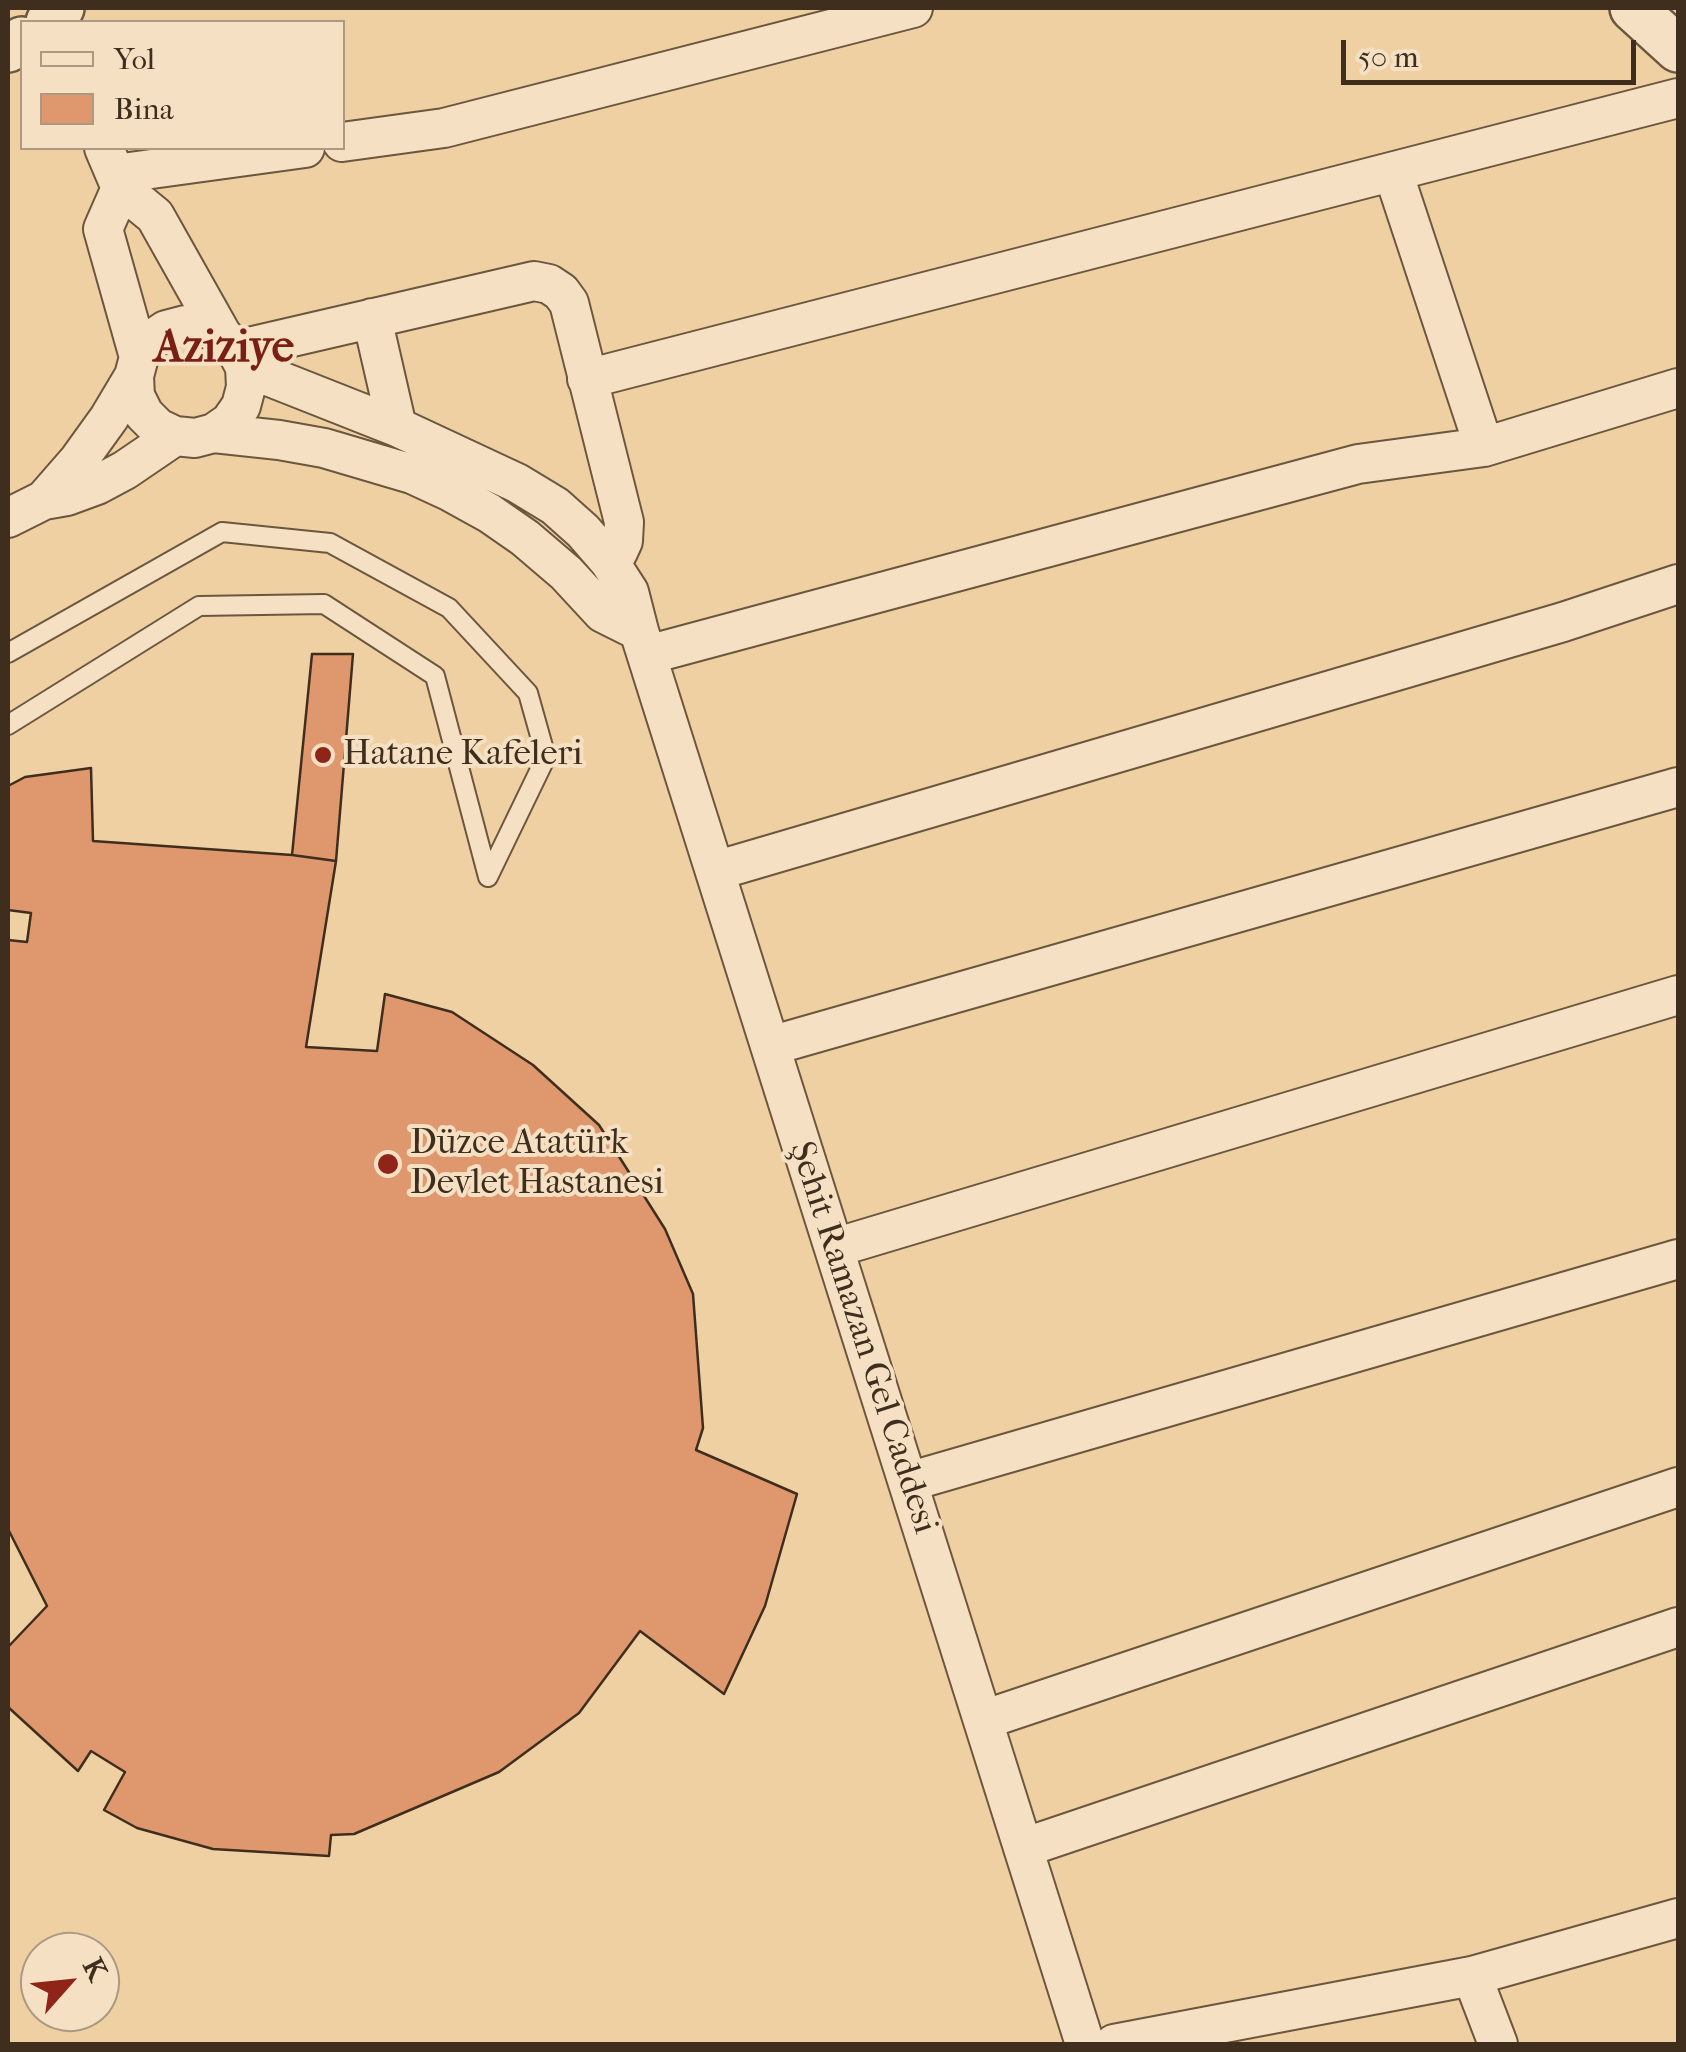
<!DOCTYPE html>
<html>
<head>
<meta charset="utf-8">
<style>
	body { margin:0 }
	#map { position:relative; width:1686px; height:2052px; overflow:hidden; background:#efd0a3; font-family:"IM FELL French Canon",serif }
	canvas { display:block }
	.frame { position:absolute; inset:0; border:10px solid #3f2e1d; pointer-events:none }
	.legend { position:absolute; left:20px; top:20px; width:325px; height:130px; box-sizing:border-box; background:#f5e0c3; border:2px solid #ac9981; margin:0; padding:12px 18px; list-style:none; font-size:30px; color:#3f2e1d }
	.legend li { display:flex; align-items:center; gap:20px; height:50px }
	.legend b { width:50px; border:2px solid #ac9981 }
	.north { position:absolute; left:20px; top:1932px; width:100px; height:100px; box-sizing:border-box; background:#f5e0c3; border:2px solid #ac9981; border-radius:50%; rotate:63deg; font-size:28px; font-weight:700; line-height:40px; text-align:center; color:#3f2e1d }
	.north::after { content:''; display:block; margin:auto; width:35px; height:45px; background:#8f2418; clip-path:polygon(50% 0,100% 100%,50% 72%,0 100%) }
	.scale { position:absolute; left:1341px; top:40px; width:295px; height:45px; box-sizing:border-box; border:5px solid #3f2e1d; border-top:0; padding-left:12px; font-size:30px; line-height:35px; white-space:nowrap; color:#3f2e1d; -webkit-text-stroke:8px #f5e0c3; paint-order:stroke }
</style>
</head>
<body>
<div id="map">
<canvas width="1686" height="2052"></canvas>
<div class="frame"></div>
<ul class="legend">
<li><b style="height:12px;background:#f5e0c3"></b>Yol</li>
<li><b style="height:28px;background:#df976e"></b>Bina</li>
</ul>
<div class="north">K</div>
<div class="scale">50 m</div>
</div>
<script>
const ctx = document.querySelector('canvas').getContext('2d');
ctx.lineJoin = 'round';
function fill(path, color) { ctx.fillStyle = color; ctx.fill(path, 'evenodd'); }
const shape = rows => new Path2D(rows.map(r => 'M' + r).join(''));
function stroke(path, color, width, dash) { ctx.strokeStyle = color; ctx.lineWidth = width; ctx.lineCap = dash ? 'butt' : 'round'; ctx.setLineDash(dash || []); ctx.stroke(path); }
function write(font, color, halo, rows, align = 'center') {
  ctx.font = font + ' "IM FELL French Canon",serif'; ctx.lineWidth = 8; ctx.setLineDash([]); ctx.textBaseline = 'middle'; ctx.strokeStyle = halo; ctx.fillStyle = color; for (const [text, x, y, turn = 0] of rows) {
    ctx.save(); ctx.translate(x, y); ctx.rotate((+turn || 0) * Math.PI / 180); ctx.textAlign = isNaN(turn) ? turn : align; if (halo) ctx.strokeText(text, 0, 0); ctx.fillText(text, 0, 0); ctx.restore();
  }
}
const building = shape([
	[312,654,353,654,336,861,292,855,312,654],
	[91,768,93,841,292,855,336,861,306,1047,377,1051,385,994,452,1012,533,1065,599,1125,665,1229,693,1294,703,1428,696,1450,797,1494,765,1606,724,1694,640,1631,579,1713,499,1772,354,1834,331,1835,329,1856,213,1849,137,1828,104,1810,125,1772,91,1751,78,1771,8,1707,8,1647,47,1606,8,1529,8,940,27,942,31,913,8,910,8,786,25,777,91,768]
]);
const service = shape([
	[8,653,222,532,330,543,449,608,528,693,546,757,488,877],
	[8,725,199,606,324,604,435,676,488,877]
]);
const minor = shape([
	[342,142,444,128,913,8],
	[104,148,121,188,155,216,222,335],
	[1393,172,1484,447],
	[115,174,305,148],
	[121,188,103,229,139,357],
	[372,318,397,427],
	[236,350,534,281,549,284,561,292,569,303,624,522,623,541,618,552,609,561],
	[245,367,397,427,517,483,555,506,583,531,609,561,629,592,639,631,1085,2044],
	[587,379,1678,98],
	[214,433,230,422,241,406,246,387,245,367,236,350,222,335,205,327,185,325,166,330,150,341,139,357,134,376,135,396,144,414,158,428,175,436,195,438,214,433,279,440,324,448,412,474,451,492,489,513,525,538,566,573,603,613,639,631],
	[44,500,78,461,109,418,134,376],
	[8,518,44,500,67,496,97,485,125,470,175,436],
	[647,655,1358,464,1484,447,1678,388],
	[715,871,1563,622,1678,584],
	[770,1046,1678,787],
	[834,1248,1678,995],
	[908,1482,1678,1259],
	[983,1720,1678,1487],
	[1023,1848,1678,1627],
	[1472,1976,1498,2044],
	[1114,2044,1472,1976,1678,1918]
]);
const tertiary = shape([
	[1633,8,1678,49],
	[49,22,61,8],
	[8,49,22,40]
]);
const markers = [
	[323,755,10,"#8f2418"],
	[388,1164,12,"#8f2418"]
];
const poiNames = [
	["Hatane Kafeleri",343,755],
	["Düzce Atatürk",410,1144],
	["Devlet Hastanesi",410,1184]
];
const streetNames = [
	["Şehit Ramazan Gel Caddesi",862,1338,72]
];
const districtNames = [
	["Aziziye",224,350]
];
fill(building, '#df976e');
stroke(building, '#3f2e1d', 2.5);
stroke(service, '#6b563e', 22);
stroke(minor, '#6b563e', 42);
stroke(tertiary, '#6b563e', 50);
stroke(service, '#f5e0c3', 18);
stroke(minor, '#f5e0c3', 38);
stroke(tertiary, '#f5e0c3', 45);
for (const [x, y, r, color] of markers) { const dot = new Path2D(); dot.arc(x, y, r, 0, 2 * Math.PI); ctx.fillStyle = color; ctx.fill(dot); stroke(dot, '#f5e0c3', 4); }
write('35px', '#3f2e1d', '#f5e0c3', poiNames, 'left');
write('35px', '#3f2e1d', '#f5e0c3', streetNames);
write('bold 45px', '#7a1f14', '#f5e0c3', districtNames);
</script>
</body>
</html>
